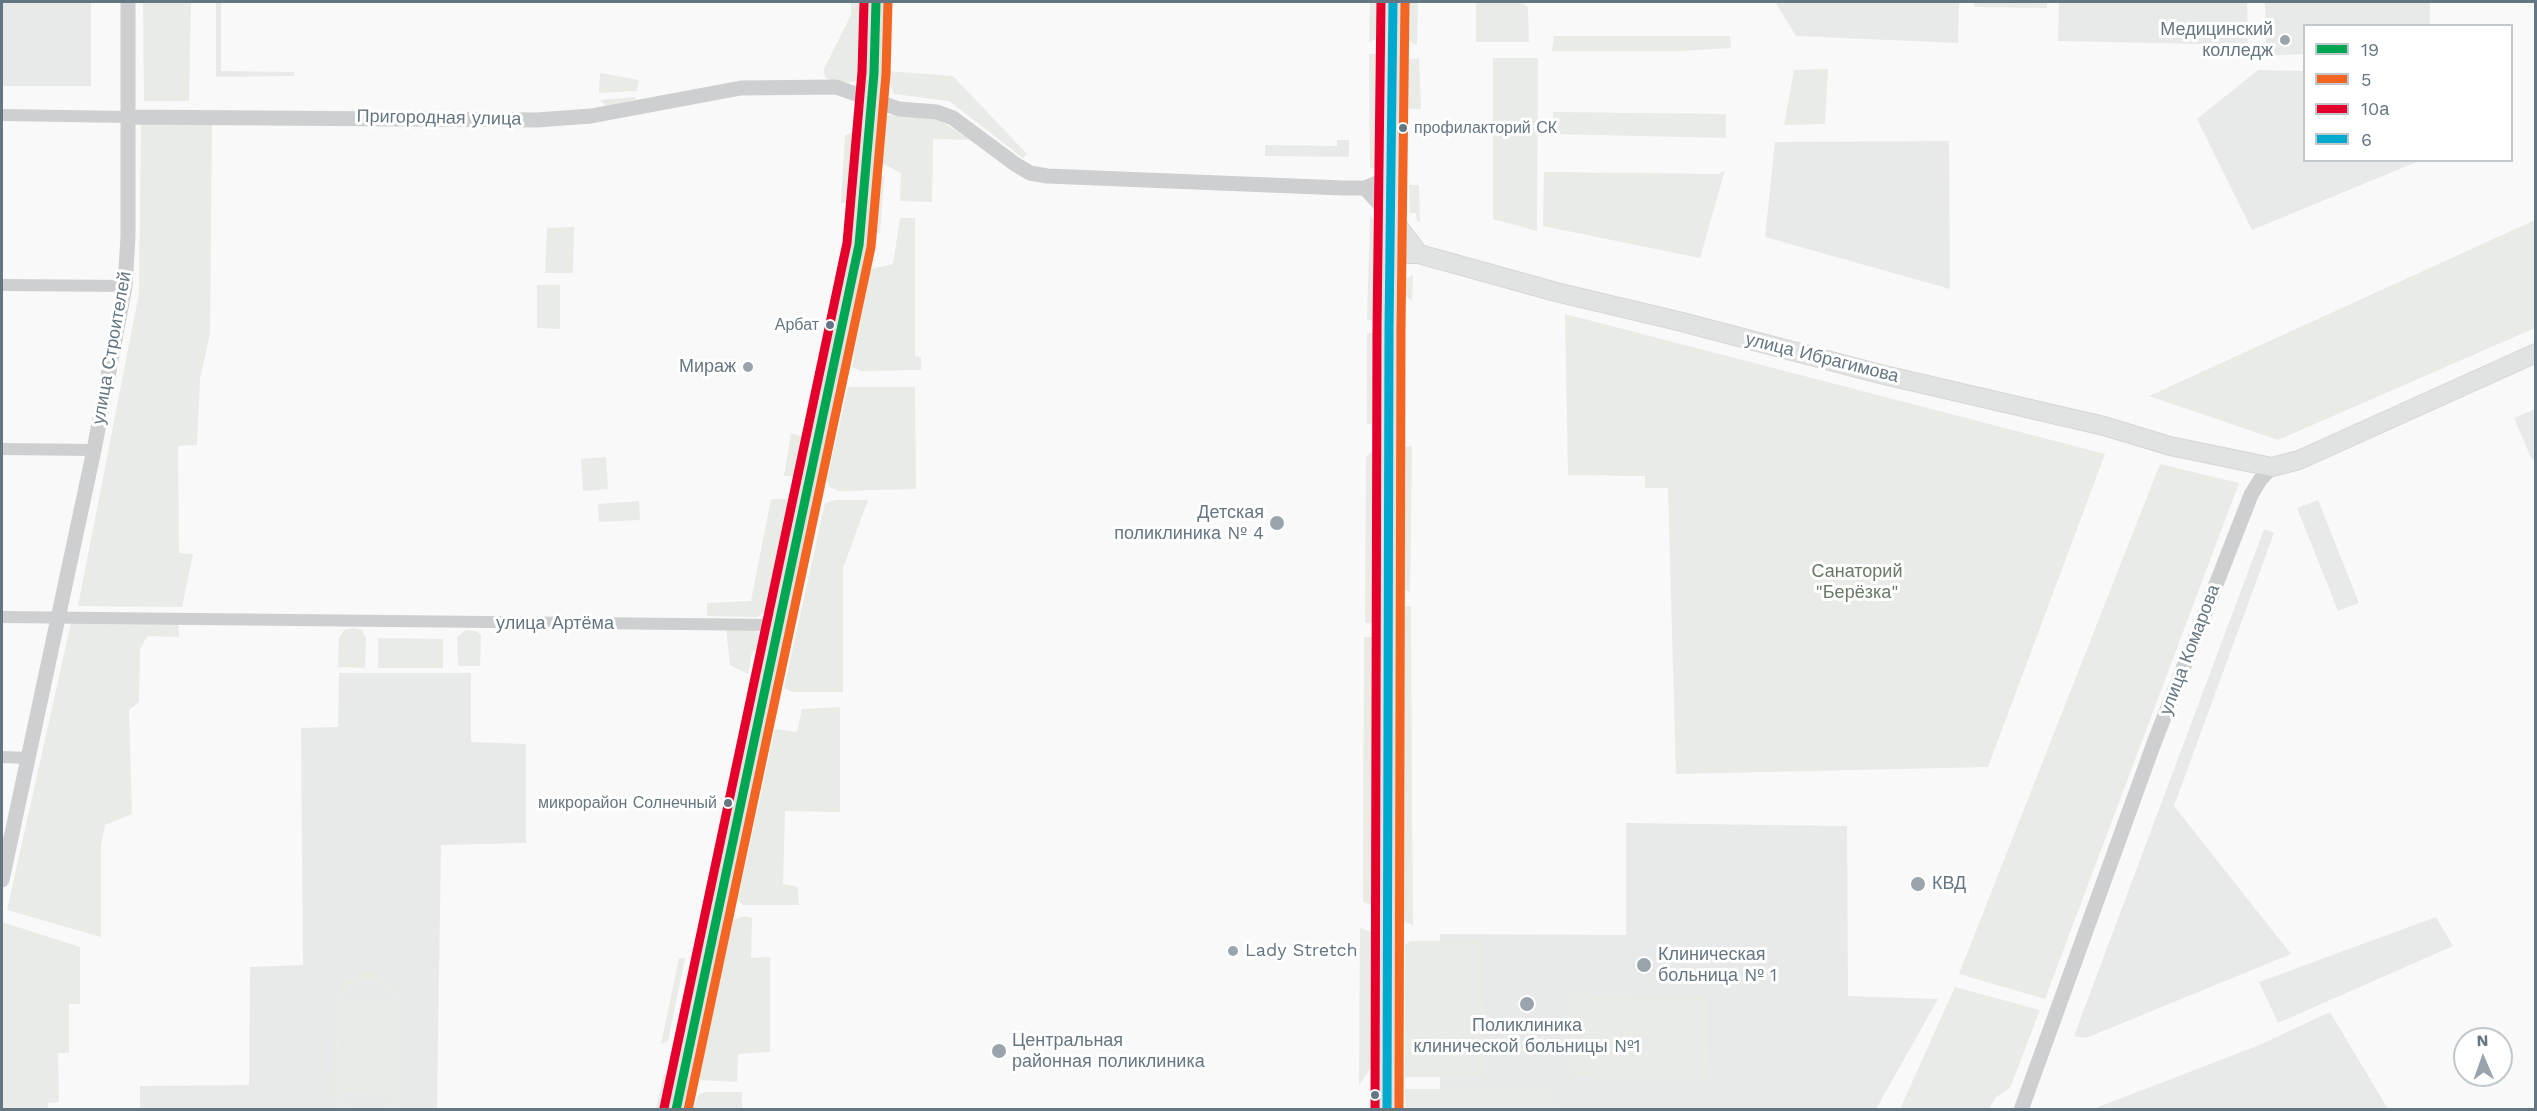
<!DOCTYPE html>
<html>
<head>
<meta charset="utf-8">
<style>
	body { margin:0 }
	#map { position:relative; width:2537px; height:1111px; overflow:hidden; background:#f9f9f9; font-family:"Work Sans",sans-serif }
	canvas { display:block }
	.frame { position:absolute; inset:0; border:3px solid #657683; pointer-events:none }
	.legend { position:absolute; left:2303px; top:24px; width:210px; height:138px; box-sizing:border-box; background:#fff; border:2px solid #c1c8cd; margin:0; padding:8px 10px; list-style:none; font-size:18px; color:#657683 }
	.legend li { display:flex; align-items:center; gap:12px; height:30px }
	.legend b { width:30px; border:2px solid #c1c8cd }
	.north { position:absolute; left:2453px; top:1027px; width:60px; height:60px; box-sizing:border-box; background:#fff; border:2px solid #c1c8cd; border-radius:50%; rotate:358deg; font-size:16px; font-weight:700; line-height:24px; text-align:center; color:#657683 }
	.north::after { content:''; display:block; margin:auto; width:21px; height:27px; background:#99a4ac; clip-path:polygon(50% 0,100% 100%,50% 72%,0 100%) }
</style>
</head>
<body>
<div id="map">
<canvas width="2537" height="1111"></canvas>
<div class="frame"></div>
<ul class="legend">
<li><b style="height:8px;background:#00a651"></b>19</li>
<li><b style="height:8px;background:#f26522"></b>5</li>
<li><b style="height:8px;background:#e4002b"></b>10а</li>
<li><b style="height:8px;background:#00a9ce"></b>6</li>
</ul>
<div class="north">N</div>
</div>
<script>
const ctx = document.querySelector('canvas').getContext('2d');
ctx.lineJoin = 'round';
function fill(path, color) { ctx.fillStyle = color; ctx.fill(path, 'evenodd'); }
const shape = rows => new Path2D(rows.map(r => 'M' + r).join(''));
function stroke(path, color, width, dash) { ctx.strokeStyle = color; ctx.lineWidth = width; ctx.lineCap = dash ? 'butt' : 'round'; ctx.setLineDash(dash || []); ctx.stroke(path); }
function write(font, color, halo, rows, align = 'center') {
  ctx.font = font + ' "Work Sans",sans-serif'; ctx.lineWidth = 6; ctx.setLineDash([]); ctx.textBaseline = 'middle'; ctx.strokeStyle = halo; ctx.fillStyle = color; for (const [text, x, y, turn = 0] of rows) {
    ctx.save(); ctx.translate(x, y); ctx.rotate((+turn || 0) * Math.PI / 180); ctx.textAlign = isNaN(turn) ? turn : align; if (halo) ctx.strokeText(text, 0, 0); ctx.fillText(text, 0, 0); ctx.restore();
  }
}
const built = shape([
	[2,2,91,2,91,86,2,86],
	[216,2,221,2,221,71,294,72,294,76,216,77],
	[1775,2,1959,2,1958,43,1796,36],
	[2059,2,2247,2,2248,45,2058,41],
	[2265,2,2430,2,2430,25,2304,26,2304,54,2266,56],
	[2258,70,2304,71,2304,160,2419,161,2252,230,2197,119],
	[1337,140,1349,140,1349,157,1265,156,1265,145,1337,146],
	[1949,141,1950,289,1765,237,1775,142],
	[2535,409,2535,458,2532,460,2514,418],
	[2318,500,2359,603,2338,611,2297,508],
	[2264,529,2274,533,2174,806,2291,954,2086,1038,2074,1036],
	[339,673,471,673,471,742,526,744,526,843,441,845,437,1109,140,1109,140,1086,249,1085,250,967,303,965,301,728,338,727],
	[1626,823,1847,826,1848,996,1938,999,1876,1109,1440,1109,1440,934,1626,935],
	[2436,917,2453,946,2278,1023,2259,982],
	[2330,1012,2388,1109,2093,1109,2257,1046]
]);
const green = shape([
	[143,2,191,2,189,101,144,101],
	[851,2,864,2,863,75,854,82,835,83,825,77,824,69,851,15],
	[1370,2,1379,2,1379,38,1369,42],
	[1404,2,1418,2,1417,45,1404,39],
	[1476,2,1522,2,1528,8,1529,42,1476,42],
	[1974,2,2047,2,2047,8,1974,7],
	[1554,36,1730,36,1731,48,1681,51,1552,51],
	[1369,54,1379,54,1379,169,1370,168],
	[1419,58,1421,109,1405,109,1404,64,1410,59],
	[1493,58,1538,58,1537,231,1493,219],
	[1828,69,1825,124,1784,125,1794,70],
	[886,71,953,76,1027,154,1023,158,949,101,894,94],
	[600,73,639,80,637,91,599,93],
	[636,97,635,100,606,106,600,100],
	[1553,112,1726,114,1726,138,1554,134],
	[888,115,938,119,971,140,933,139,932,202,900,201,901,173,880,162,882,120],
	[141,124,212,124,210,334,200,379,197,445,178,446,179,553,193,554,182,607,78,606,139,293],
	[856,130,851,198,848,203,841,203,845,136],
	[1725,170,1700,258,1543,226,1544,172,1719,174],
	[877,173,884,177,880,233,872,232],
	[1409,185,1419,185,1420,222,1417,221,1416,213,1410,213],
	[1370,215,1377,226,1377,321,1367,320],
	[900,218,915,218,915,356,921,357,921,370,861,371,852,367,870,269,893,264],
	[2535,220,2535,328,2278,440,2149,396],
	[574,227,573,273,545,273,547,228],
	[1413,275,1412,301,1402,293,1402,281],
	[537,285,560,285,560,329,537,328],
	[1565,314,2105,454,1988,767,1676,774,1668,488,1645,488,1645,476,1568,475],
	[1367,333,1377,333,1376,424,1367,424],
	[848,387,915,387,916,489,839,491,829,487,827,480],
	[791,433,809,440,802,472,796,476,784,476],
	[1412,446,1411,534,1410,592,1399,587,1401,448],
	[1371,452,1378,460,1379,623,1372,624,1365,622,1366,457],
	[606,457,608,489,583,491,581,459],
	[2160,464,2239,483,2045,999,1959,974],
	[771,499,790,499,795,504,770,609,757,617,707,616,707,603,751,601],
	[836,500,868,500,843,568,843,692,792,692,784,688,825,503],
	[639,501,640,520,599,522,598,504],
	[1411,606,1412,803,1413,925,1401,920,1400,898,1399,607],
	[178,622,179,637,147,636,140,650,139,702,129,710,132,814,105,825,101,845,101,937,7,910,71,623],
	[353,628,362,630,366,638,365,668,338,667,339,638,344,630],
	[726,628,756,630,762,639,760,649,752,652,748,674,730,665],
	[466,630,476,631,481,635,480,666,458,666,457,637],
	[1364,637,1378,637,1376,902,1369,904,1363,902],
	[378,638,443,639,443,668,378,668],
	[840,707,840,812,785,811,783,884,798,887,799,905,743,905,738,900,775,729,797,732,802,709],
	[745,916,752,918,751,958,770,957,770,1052,738,1054,737,1082,701,1080,699,1076,733,920],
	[2,922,80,947,80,1004,69,1004,69,1053,58,1053,59,1102,48,1103,48,1109,2,1109],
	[1360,928,1374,933,1372,1066,1359,1085],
	[1410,941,1483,941,1485,1077,1405,1077,1405,945],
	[679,958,685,958,668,1041,661,1044],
	[364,972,379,974,391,981,401,1000,401,1089,394,1109,383,1109,391,1100,393,1089,393,1002,389,991,376,982,365,980,354,984,343,996,340,1088,343,1099,351,1109,339,1109,333,1096,334,999,344,981],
	[1955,987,2040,1010,2010,1088,1995,1098,1989,1109,1900,1109],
	[1570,994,1708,997,1709,1081,1570,1077],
	[344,1001,391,1002,390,1094,343,1093],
	[664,1074,670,1075,662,1109,656,1109],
	[1405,1089,1555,1089,1554,1109,1405,1109],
	[706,1092,742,1092,742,1109,693,1109,699,1094]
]);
const minor = shape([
	[2,115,128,117],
	[2,285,125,286],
	[2,449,94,450],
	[2,617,778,625],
	[2,757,27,758]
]);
const tertiary = shape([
	[128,117,537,120,591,116,741,88,836,87,899,109,937,112,953,118,1015,164,1030,173,1047,176,1343,188,1365,188,1381,181,1391,172],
	[1365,188,1391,217],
	[2,880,94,450,125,286,128,236,128,2],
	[2021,1110,2154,743,2251,495,2260,480,2272,467]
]);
const secondary = shape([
	[1391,217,1419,254],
	[1390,254,1419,254,1556,292,1678,321,1880,374,2104,426,2170,446,2272,467,2299,460,2536,353],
	[676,1110,859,245,874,73,876,2],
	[1387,1110,1389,328,1393,2]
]);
const bus1 = shape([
	[676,1110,859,245,874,73,876,2]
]);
const bus2 = shape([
	[688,1110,871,247,886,74,888,2],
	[1399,1110,1401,328,1405,2]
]);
const bus3 = shape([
	[664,1108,847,243,862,72,864,2],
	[1375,1110,1377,328,1381,2]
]);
const bus4 = shape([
	[1387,1110,1389,328,1393,2]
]);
const markers = [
	[2285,40,6,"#99a4ac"],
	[1403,128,5,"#657683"],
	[830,325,5,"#657683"],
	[748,367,6,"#99a4ac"],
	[1277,523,8,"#99a4ac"],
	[728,803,5,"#657683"],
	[1918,884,8,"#99a4ac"],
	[1233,951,6,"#99a4ac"],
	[1644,965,8,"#99a4ac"],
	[1527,1004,8,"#99a4ac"],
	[999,1051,8,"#99a4ac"],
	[1375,1095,5,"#657683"]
];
const busNames = [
	["профилакторий СК",1414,128,"left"],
	["Арбат",819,325],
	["микрорайон Солнечный",717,803]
];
const poiNames = [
	["Медицинский",2273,30,"right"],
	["колледж",2273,51,"right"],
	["Мираж",736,367,"right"],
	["Детская",1264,513,"right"],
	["поликлиника № 4",1264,534,"right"],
	["КВД",1932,884],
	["Lady Stretch",1245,951],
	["Клиническая",1658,955],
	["больница № 1",1658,976],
	["Поликлиника",1527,1026,"center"],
	["клинической больницы №1",1527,1047,"center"],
	["Центральная",1012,1041],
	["районная поликлиника",1012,1062]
];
const streetNames = [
	["Пригородная улица",439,118,1],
	["улица Строителей",112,348,-80],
	["улица Ибрагимова",1822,358,14],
	["улица Артёма",555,624],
	["улица Комарова",2190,650,-69]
];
const parkNames = [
	["Санаторий",1857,572],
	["\"Берёзка\"",1857,593]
];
fill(built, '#e8e9e9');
fill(green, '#e8ebe6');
stroke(secondary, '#d5d6d7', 20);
stroke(minor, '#cecfd0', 12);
stroke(tertiary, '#cecfd0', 15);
stroke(secondary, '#e1e2e2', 18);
stroke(bus1, '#00a651', 9);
stroke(bus2, '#f26522', 9);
stroke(bus3, '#e4002b', 9);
stroke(bus4, '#00a9ce', 9);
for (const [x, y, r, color] of markers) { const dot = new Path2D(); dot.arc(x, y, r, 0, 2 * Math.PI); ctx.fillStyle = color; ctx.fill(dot); stroke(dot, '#fff', 2); }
write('16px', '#657683', '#fff', busNames, 'right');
write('18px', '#657683', '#fff', poiNames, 'left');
write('18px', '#657683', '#fff', streetNames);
write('18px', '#687a64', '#fff', parkNames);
</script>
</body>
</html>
